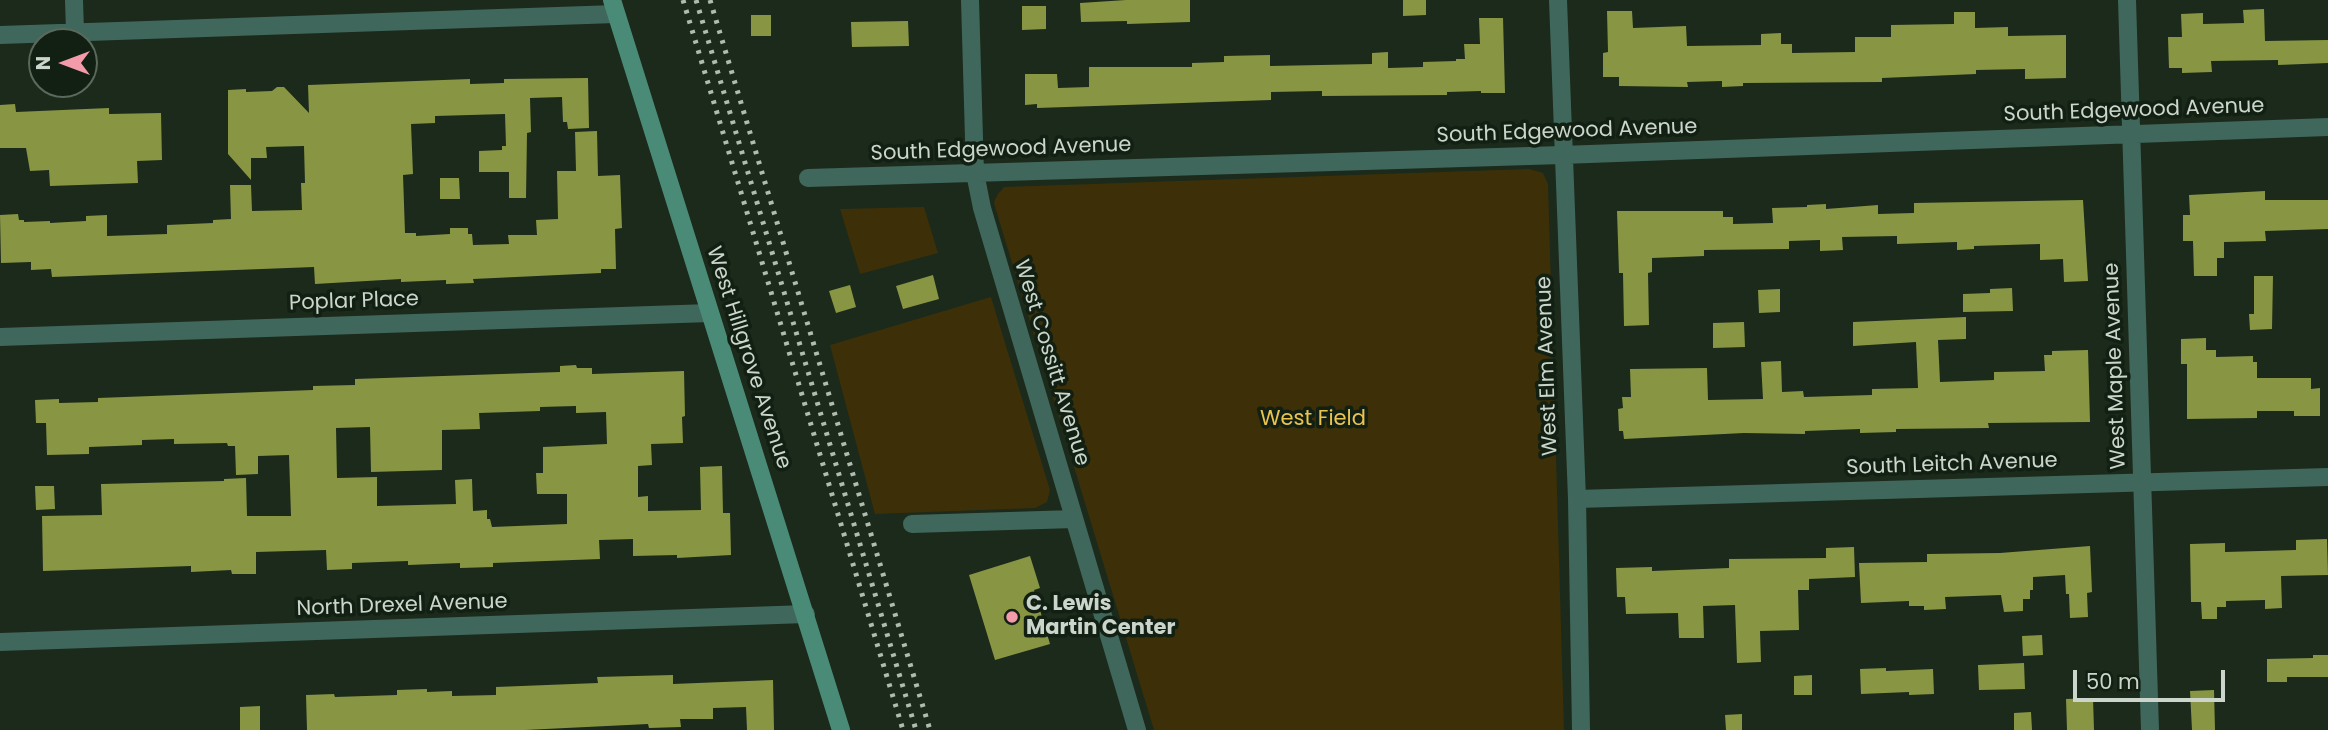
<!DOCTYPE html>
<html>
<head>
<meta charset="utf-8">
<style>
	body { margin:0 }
	#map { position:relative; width:2328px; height:730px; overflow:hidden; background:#1b2a1b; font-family:Poppins,sans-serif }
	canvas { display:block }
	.north { position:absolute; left:28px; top:28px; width:70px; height:70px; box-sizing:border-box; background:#112012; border:2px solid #5b685c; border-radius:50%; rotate:270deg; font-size:19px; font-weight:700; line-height:28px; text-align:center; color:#cbd5cb }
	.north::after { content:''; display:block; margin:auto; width:24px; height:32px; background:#f39aab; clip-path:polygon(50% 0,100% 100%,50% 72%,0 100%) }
	.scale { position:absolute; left:2073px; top:670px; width:152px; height:32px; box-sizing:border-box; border:4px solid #cbd5cb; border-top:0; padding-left:9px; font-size:21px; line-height:24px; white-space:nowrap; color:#cbd5cb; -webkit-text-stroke:5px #112012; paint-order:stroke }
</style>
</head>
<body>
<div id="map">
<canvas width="2328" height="730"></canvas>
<div class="north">N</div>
<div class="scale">50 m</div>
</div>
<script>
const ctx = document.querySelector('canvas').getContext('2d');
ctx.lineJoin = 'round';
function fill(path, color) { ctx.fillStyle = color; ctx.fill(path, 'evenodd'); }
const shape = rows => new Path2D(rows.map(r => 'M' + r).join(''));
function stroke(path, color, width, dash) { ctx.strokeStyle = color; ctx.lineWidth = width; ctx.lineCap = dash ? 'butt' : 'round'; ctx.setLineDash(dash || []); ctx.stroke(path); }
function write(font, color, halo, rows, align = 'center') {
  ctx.font = font + ' Poppins,sans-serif'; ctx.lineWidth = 7; ctx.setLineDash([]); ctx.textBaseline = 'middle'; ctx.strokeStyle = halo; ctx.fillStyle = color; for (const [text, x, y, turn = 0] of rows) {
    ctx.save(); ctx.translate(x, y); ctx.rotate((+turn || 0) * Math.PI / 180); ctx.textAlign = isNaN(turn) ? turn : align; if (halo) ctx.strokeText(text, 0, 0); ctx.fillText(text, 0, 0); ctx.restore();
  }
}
const green = shape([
	[1529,169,1543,173,1548,184,1564,730,1154,730,996,210,994,202,998,194,1004,187],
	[924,207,938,253,860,274,840,209],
	[991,297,1050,490,1047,502,1035,508,875,514,830,345]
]);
const building = shape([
	[1126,0,1190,0,1190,22,1127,24,1127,21,1081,22,1080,3],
	[1403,0,1426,0,1426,15,1403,16],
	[1022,6,1046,6,1046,29,1022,30],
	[2264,9,2265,41,2328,40,2328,63,2278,65,2278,60,2211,61,2212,72,2182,73,2182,68,2169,68,2168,37,2182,37,2181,14,2203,13,2203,24,2244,23,2243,10],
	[1607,11,1632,11,1633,28,1686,26,1687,46,1761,45,1761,34,1781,33,1781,44,1792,44,1792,53,1855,52,1855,37,1891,37,1891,25,1954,24,1954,12,1975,12,1975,28,2008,27,2008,36,2066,35,2066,78,2025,79,2025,69,1976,70,1976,74,1882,78,1882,82,1743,83,1743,86,1722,87,1722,81,1687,82,1688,87,1619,86,1619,77,1603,77,1603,53,1608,52],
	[751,15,771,15,771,36,751,36],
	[1479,18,1503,18,1505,93,1481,93,1481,91,1447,92,1447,95,1322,96,1322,91,1271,92,1271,100,1037,108,1037,104,1025,105,1025,74,1057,74,1058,88,1089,87,1089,67,1192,67,1192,63,1224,62,1224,56,1270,55,1270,66,1372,64,1372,53,1388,52,1388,68,1423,67,1423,62,1456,61,1456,59,1465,59,1464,44,1480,44],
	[908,21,909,46,852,47,851,22],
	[588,78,589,128,568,129,567,122,563,122,562,97,530,98,531,132,527,133,526,198,509,198,509,172,479,172,479,151,502,150,502,146,506,146,505,114,435,116,435,123,411,124,413,174,403,175,405,233,416,233,416,236,450,234,450,228,468,228,468,234,472,234,473,245,509,244,508,235,537,235,536,220,558,219,557,171,576,171,575,132,597,131,598,176,620,175,622,228,615,229,616,269,601,269,601,273,473,279,474,283,446,284,446,280,401,282,401,279,315,284,314,267,52,277,51,269,31,270,31,262,1,263,0,215,18,214,19,220,24,220,24,222,50,221,50,223,86,221,86,216,107,215,107,236,167,234,167,225,213,223,213,220,231,219,230,185,251,185,252,211,302,210,301,183,305,183,304,146,266,147,267,158,251,158,251,180,228,154,228,90,246,89,246,92,272,91,277,87,284,87,309,113,308,85,470,79,470,84,504,83,504,79],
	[15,104,16,112,109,108,109,114,161,113,162,160,137,161,138,183,50,186,49,170,30,171,26,148,0,148,0,105],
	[440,178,459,178,460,199,440,199],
	[2265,191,2265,200,2328,200,2328,229,2265,231,2266,241,2224,242,2224,258,2217,258,2217,276,2194,276,2193,241,2183,241,2183,215,2190,215,2189,195],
	[2083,200,2088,281,2064,282,2063,259,2040,260,2040,244,1974,246,1974,249,1957,250,1957,242,1897,244,1897,236,1842,237,1843,250,1820,251,1820,240,1789,241,1789,249,1704,250,1704,256,1652,258,1652,272,1648,273,1649,325,1624,326,1623,273,1619,273,1617,211,1723,211,1723,217,1733,217,1733,224,1773,223,1772,208,1807,207,1807,205,1826,204,1826,209,1878,205,1878,214,1914,213,1914,203],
	[933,275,939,299,903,309,896,286],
	[2254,276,2273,276,2272,329,2250,330,2249,314,2254,314],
	[850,285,856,307,836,313,829,291],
	[2012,288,2013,311,1963,312,1963,294,1990,293,1990,289],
	[1780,289,1780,312,1759,313,1758,290],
	[1966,317,1966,339,1938,340,1940,382,1994,380,1994,372,2045,371,2044,355,2052,355,2052,351,2088,350,2090,422,1988,423,1989,428,1896,429,1896,432,1860,433,1860,429,1805,431,1805,434,1744,433,1624,439,1623,431,1619,431,1618,409,1623,408,1622,397,1631,397,1630,369,1707,368,1708,400,1763,399,1761,362,1781,361,1782,392,1803,391,1804,397,1872,395,1872,389,1918,388,1916,342,1853,346,1853,322],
	[1744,322,1745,347,1713,348,1713,323],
	[2206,338,2206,350,2216,350,2216,357,2253,356,2253,362,2257,362,2257,378,2311,378,2311,389,2320,388,2320,416,2294,416,2294,411,2257,411,2257,418,2187,419,2187,364,2181,364,2181,339],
	[576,365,577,368,592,368,592,374,684,371,685,416,682,417,683,443,651,444,652,465,638,466,638,497,648,496,648,511,701,510,700,467,722,466,723,513,730,513,731,555,677,558,677,555,633,556,633,539,599,540,600,559,493,563,493,567,460,568,460,563,408,565,408,561,352,563,352,569,327,570,326,550,256,552,256,574,232,574,231,570,191,572,191,566,43,571,42,516,102,515,101,484,224,481,224,479,246,478,247,516,291,516,289,455,258,456,258,474,236,475,235,446,228,446,227,443,174,444,174,439,142,440,142,445,89,447,89,454,47,455,46,423,36,423,35,400,59,399,59,403,98,402,98,398,313,390,313,386,355,385,355,379,560,372,560,366],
	[576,406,576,413,606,412,607,444,543,447,543,473,536,473,537,494,567,494,567,524,492,527,490,519,487,519,487,510,473,511,472,479,455,480,456,504,377,506,377,477,337,478,336,428,370,427,371,472,442,470,442,430,480,429,479,413,540,411,540,407],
	[35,486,54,486,55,509,36,510],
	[2327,539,2328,575,2281,576,2282,608,2265,609,2265,600,2226,601,2226,607,2217,607,2217,619,2202,619,2201,602,2191,602,2190,544,2225,543,2225,552,2296,550,2296,540],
	[2090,546,2092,592,2087,593,2088,617,2070,618,2069,594,2066,594,2065,575,2033,577,2033,590,2030,590,2030,599,2023,599,2023,611,2004,612,2001,595,1945,597,1946,609,1924,610,1924,606,1909,606,1909,601,1861,603,1859,563,1927,562,1927,554,2000,553],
	[1854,547,1855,577,1809,579,1809,590,1798,590,1799,630,1760,631,1761,662,1737,663,1735,605,1703,606,1704,638,1679,638,1678,613,1626,614,1625,597,1617,597,1616,568,1652,567,1652,571,1729,568,1729,559,1826,558,1826,548],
	[1030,556,1040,588,1034,590,1050,644,995,660,969,575],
	[2042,635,2043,655,2023,656,2022,636],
	[2313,655,2328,655,2328,677,2287,677,2287,682,2267,682,2267,659,2313,658],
	[2024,663,2025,689,1979,690,1978,665],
	[1886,668,1886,671,1933,669,1934,694,1909,695,1909,692,1861,694,1860,669],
	[673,675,673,684,773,680,774,730,747,730,746,707,713,708,713,719,680,719,681,727,649,728,648,724,525,730,307,730,306,695,334,694,335,697,397,695,397,690,427,689,427,692,452,691,452,696,496,695,496,687,598,683,597,677],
	[1812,675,1812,695,1794,695,1794,676],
	[2214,690,2215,730,2192,730,2190,691],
	[2093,698,2094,730,2067,730,2066,699],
	[260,706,260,730,240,730,240,707],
	[2031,712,2032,730,2014,730,2014,713],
	[1742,714,1742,730,1726,730,1725,715]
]);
const street = shape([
	[74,0,75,32],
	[970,0,975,173,982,208,1137,730],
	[1558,0,1577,499,1581,730],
	[2127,0,2150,730],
	[0,35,616,14],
	[808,178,1562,155,2328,127],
	[0,337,710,313],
	[1577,499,2328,477],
	[912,524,1074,519],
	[0,642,806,614]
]);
const secondary = shape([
	[612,0,841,730]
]);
const rail = shape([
	[683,0,903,730],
	[696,0,916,730],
	[710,0,930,730]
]);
const markers = [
	[1012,617,7,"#f39aab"]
];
const streetNames = [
	["South Edgewood Avenue",2134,111,-2],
	["South Edgewood Avenue",1567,132,-2],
	["South Edgewood Avenue",1001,150,-2],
	["Poplar Place",354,302,-2],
	["West Hillgrove Avenue",748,358,72],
	["West Cossitt Avenue",1051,363,73],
	["West Elm Avenue",1548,366,-92],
	["West Maple Avenue",2116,366,-92],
	["South Leitch Avenue",1952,465,-2],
	["North Drexel Avenue",402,606,-2]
];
const parkNames = [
	["West Field",1313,420]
];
const poiNames = [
	["C. Lewis",1026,605],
	["Martin Center",1026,629]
];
fill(green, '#3d3008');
fill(building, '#889644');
stroke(street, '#40675b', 18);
stroke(secondary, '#4a8b78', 18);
stroke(rail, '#b1bcb1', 5, [3.5, 7]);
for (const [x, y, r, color] of markers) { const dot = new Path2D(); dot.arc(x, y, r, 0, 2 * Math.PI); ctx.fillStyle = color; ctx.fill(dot); stroke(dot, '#112012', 2.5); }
write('21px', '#cbd5cb', '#112012', streetNames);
write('21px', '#ebc350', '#112012', parkNames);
write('bold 21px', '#cbd5cb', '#112012', poiNames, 'left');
</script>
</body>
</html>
